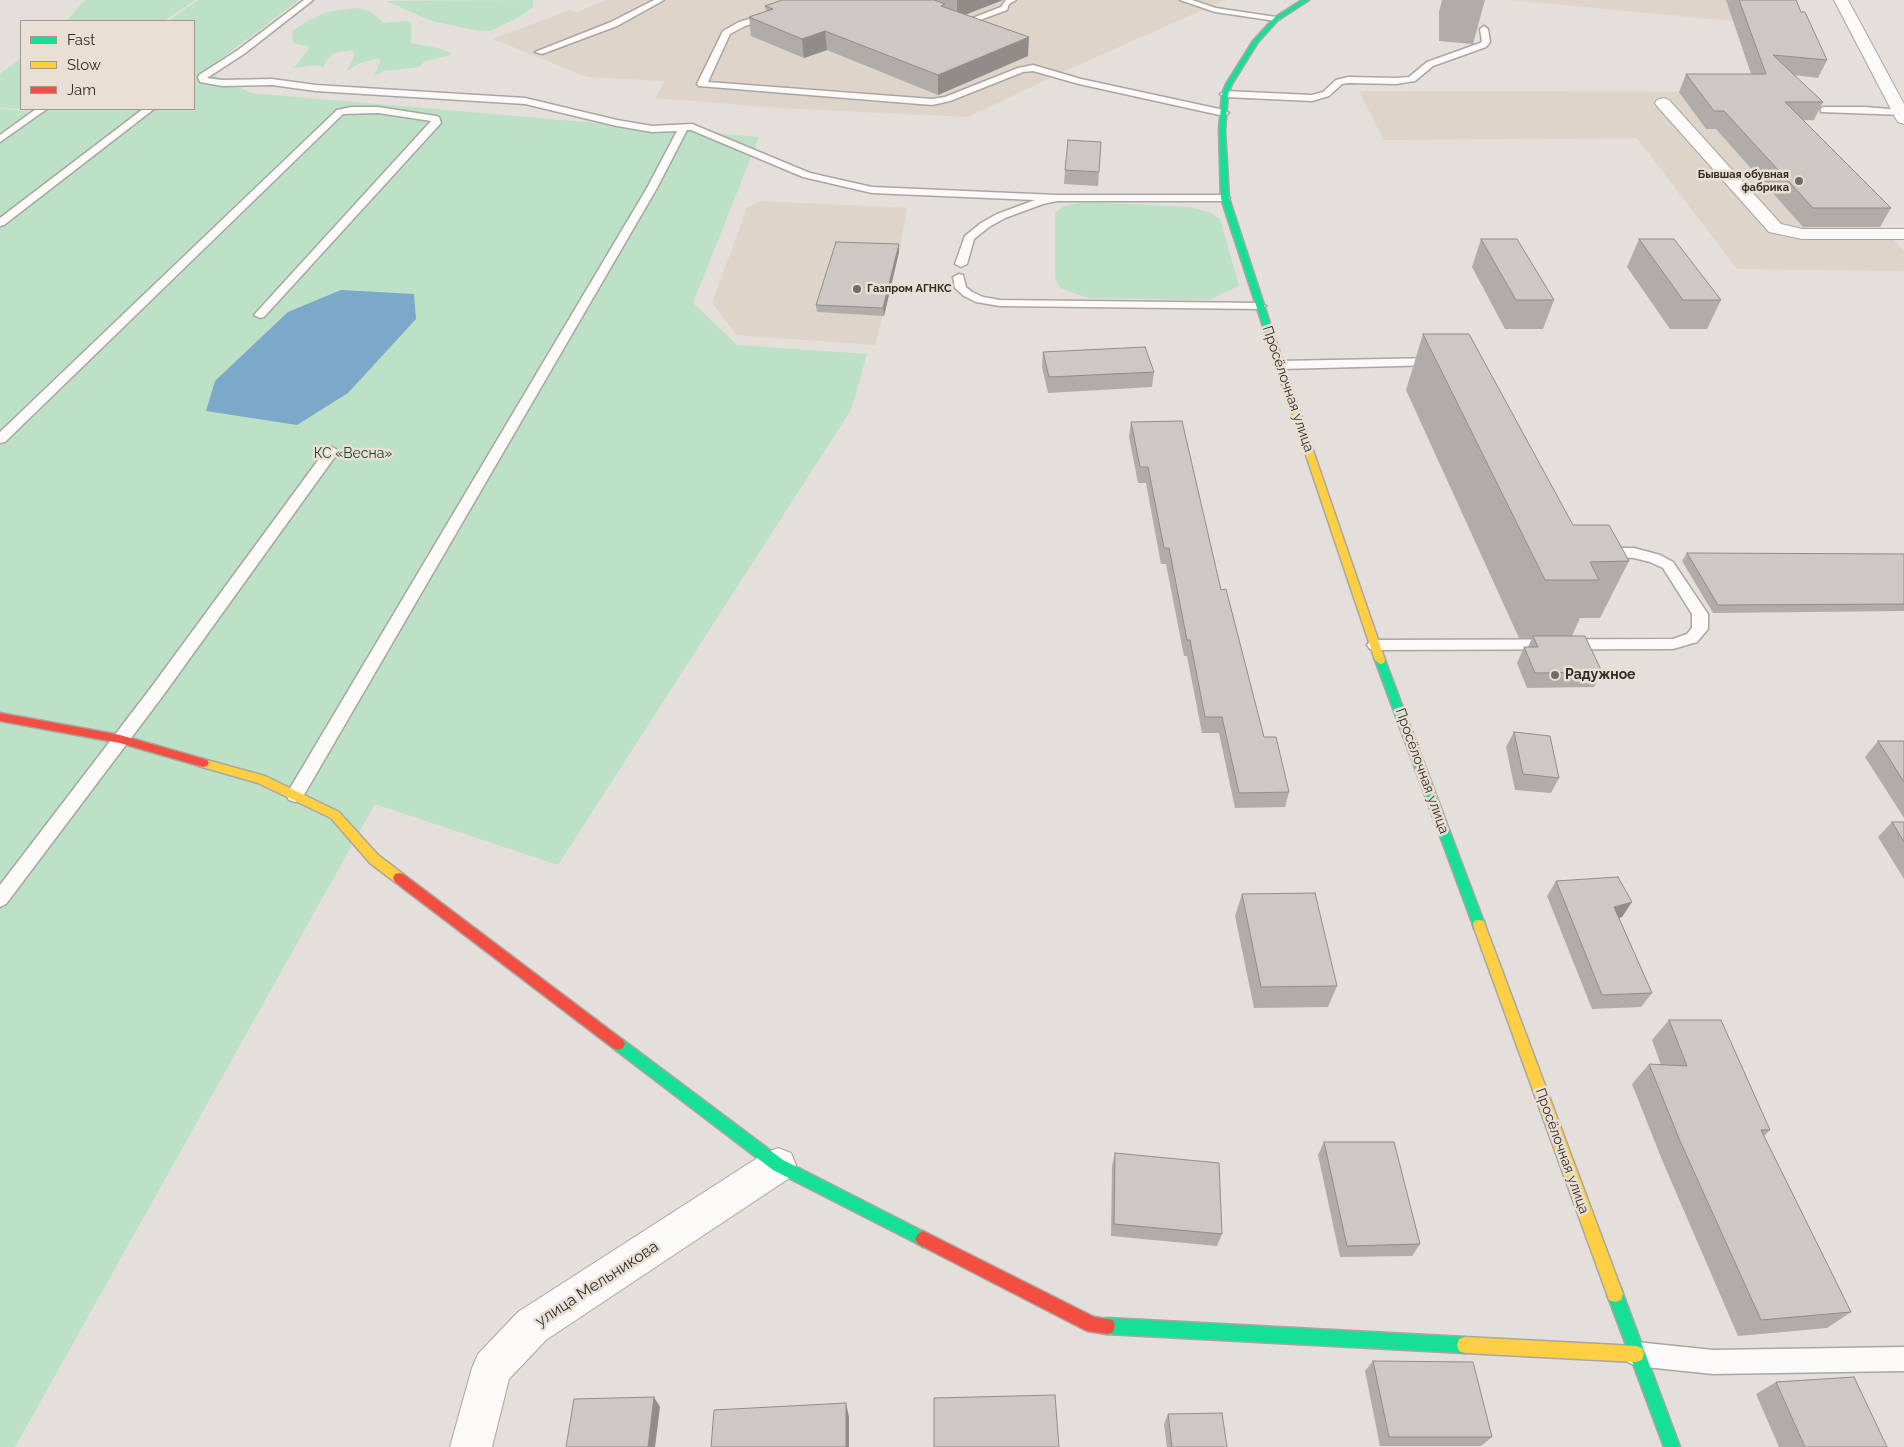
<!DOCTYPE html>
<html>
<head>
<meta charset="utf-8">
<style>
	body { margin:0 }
	#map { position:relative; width:1904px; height:1447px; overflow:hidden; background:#e4dfda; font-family:Raleway,sans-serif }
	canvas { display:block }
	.legend { position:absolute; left:20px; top:20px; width:175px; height:90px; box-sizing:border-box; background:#e9dfd5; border:1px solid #9f9790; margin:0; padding:6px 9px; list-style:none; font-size:15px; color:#302c28 }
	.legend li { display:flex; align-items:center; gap:10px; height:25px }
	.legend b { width:25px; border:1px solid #9f9790 }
</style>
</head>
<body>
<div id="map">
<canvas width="1904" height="1447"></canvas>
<ul class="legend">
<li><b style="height:6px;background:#16e098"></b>Fast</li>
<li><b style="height:6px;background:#ffcf43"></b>Slow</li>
<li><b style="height:6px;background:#f24e42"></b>Jam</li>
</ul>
</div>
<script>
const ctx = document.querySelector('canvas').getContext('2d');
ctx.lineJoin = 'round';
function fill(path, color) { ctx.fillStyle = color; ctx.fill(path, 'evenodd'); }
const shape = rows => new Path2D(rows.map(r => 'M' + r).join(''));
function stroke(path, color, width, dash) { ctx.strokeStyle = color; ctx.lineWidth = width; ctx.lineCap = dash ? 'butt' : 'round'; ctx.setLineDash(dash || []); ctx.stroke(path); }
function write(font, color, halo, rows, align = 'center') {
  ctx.font = font + ' Raleway,sans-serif'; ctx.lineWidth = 5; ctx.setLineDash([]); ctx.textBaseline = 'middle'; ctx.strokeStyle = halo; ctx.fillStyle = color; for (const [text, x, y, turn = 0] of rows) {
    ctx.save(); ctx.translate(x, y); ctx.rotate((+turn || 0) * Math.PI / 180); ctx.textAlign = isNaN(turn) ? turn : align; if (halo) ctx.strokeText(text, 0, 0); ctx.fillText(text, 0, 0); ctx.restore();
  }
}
const built = shape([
	[607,0,1225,0,1067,70,968,117,780,108,655,98,665,81,587,77,493,39,570,10,577,12],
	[1511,0,1784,0,1796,27],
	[1359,91,1785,92,1814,121,1779,121,1904,251,1904,271,1737,269,1637,138,1384,140],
	[760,201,907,208,899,252,875,345,737,335,712,303,747,208]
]);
const green = shape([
	[85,0,195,0,164,21,66,21],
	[198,0,299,0,205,71,251,93,759,137,693,303,737,345,867,354,851,410,558,865,375,804,15,1447,0,1447,0,109,38,112,42,109,194,109,194,21,168,21],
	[533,0,533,7,519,17,490,31,479,31,432,21,386,1],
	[357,8,370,11,384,23,403,21,411,22,411,43,437,48,449,52,451,55,425,61,419,67,384,71,374,76,380,62,378,58,358,64,346,72,355,55,352,50,334,53,327,60,323,68,318,65,294,68,310,47,293,43,292,31,306,22,327,12],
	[21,58,21,109,39,109,37,110,0,108,0,74],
	[1085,202,1189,207,1209,212,1220,219,1239,286,1209,300,1088,298,1060,288,1055,278,1055,213,1064,206]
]);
const water = shape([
	[341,290,414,294,416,319,348,393,297,425,206,411,215,381,288,312]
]);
const lane = shape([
	[304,0,313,0,244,54,207,78,222,80,272,79,316,85,525,98,617,120,652,126,692,124,810,173,872,187,1057,195,1225,195,1230,198,1225,201,1057,201,1043,204,1005,218,989,227,974,239,967,264,961,267,955,264,965,236,981,223,997,214,1035,200,872,193,803,177,691,130,687,130,657,188,301,800,295,802,289,800,286,795,289,790,647,188,677,131,652,132,617,126,525,104,316,91,272,85,222,86,200,82,198,77,199,75,238,50,304,0],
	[654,0,664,0,617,26,542,54,535,52,611,22,654,0],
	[1006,0,1016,0,1009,4,1007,10,964,26,957,24,1001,7,1006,0],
	[1180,0,1192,0,1216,8,1276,17,1280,19,1276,21,1215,12,1180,0],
	[770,13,774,15,773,17,745,26,730,34,708,82,932,99,945,97,1018,68,1033,65,1081,79,1224,110,1229,113,1224,116,1079,84,1033,71,1023,72,950,101,932,105,699,86,697,84,723,31,739,22,770,13],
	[1484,26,1488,29,1490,42,1486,47,1433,66,1415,81,1396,84,1348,83,1342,84,1329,96,1312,101,1225,97,1220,94,1225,91,1312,95,1323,92,1336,80,1348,77,1396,78,1409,77,1427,62,1480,43,1482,42,1480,29,1484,26],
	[351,107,378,107,436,116,439,117,441,123,264,317,260,318,254,315,431,121,378,113,343,114,5,442,0,443,0,432,337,110,351,107],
	[1824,107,1865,107,1902,110,1904,111,1904,115,1821,112,1821,108,1824,107],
	[36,109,47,109,0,142,0,135,36,109],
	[143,109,154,109,4,225,0,226,0,218,143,109],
	[959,274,963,275,966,287,972,292,983,297,1000,300,1260,303,1266,306,1260,309,1000,306,976,302,964,296,955,288,953,277,959,274],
	[1435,358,1439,359,1441,362,1439,365,1280,369,1274,365,1280,361,1435,358],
	[332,447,339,451,162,697,6,904,0,907,0,885,150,689,327,448,332,447],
	[1603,548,1634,548,1660,555,1673,562,1708,614,1708,629,1697,642,1673,649,1375,650,1370,649,1367,645,1370,641,1375,640,1673,639,1687,634,1692,628,1692,614,1663,568,1650,562,1634,558,1598,556,1596,553,1598,550,1603,548],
	[1636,1342,1713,1350,1904,1347,1904,1371,1713,1374,1636,1366,1628,1362,1624,1354,1628,1346,1636,1342]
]);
const street = shape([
	[1834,0,1848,0,1904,104,1904,124,1898,122,1896,119,1834,0],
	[1663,98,1669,100,1781,224,1802,229,1904,229,1904,239,1802,239,1769,232,1657,106,1655,103,1657,100,1663,98],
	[778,1148,791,1153,796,1165,791,1177,546,1340,509,1379,492,1447,450,1447,472,1368,478,1354,518,1312,765,1153,778,1148]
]);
const fast = shape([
	[1302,0,1309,0,1278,20,1258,42,1232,84,1228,94,1225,130,1229,198,1284,366,1280,369,1276,366,1221,198,1219,130,1222,94,1226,84,1253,41,1274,18,1302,0],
	[1380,656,1385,660,1485,925,1484,929,1479,930,1474,929,1473,925,1375,660,1380,656],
	[618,1038,623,1040,783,1160,928,1234,931,1239,928,1244,923,1247,918,1244,773,1170,613,1048,611,1044,613,1040,618,1038],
	[1615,1286,1621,1288,1623,1294,1680,1447,1664,1447,1607,1294,1609,1288,1615,1286],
	[1107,1318,1465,1337,1471,1339,1473,1345,1471,1351,1465,1353,1107,1334,1101,1332,1099,1326,1101,1320,1107,1318]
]);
const slow = shape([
	[1280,363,1284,366,1385,660,1384,663,1380,664,1375,660,1276,366,1280,363],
	[203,759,265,776,339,812,378,855,403,874,405,878,403,882,399,883,395,882,370,863,331,818,258,783,199,766,197,763,199,760,203,759],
	[1479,920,1484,921,1485,925,1623,1294,1621,1300,1615,1302,1609,1300,1607,1294,1473,925,1474,921,1479,920],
	[1465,1337,1636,1346,1642,1348,1644,1354,1642,1360,1636,1362,1465,1353,1459,1351,1457,1345,1459,1339,1465,1337]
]);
const jam = shape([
	[0,713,120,735,207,760,209,763,207,766,203,767,120,743,0,721,0,713],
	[399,873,403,874,623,1040,625,1044,623,1048,618,1050,613,1048,395,882,393,878,395,874,399,873],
	[923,1231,1094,1317,1113,1320,1115,1326,1113,1332,1107,1334,1087,1331,918,1244,915,1239,918,1234,923,1231]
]);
const wall = shape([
	[782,0,1003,0,966,14,1028,56,938,95,827,50,804,58,751,36,749,17,766,11,765,6],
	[1442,0,1485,0,1473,44,1439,41,1439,12],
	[1726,0,1796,0,1801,12,1827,60,1818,78,1794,75,1823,102,1814,120,1803,120,1891,208,1880,227,1803,227,1716,129,1706,129,1679,92,1686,74,1751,74],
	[1101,142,1098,186,1064,184,1065,170],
	[1481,239,1554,300,1543,329,1505,329,1472,267],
	[1639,239,1721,300,1707,329,1670,329,1627,267],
	[899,244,899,252,884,316,817,312,816,305],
	[1423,334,1573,525,1629,561,1600,618,1580,618,1572,636,1602,672,1594,687,1527,688,1517,663,1524,647,1528,647,1532,638,1519,638,1406,390],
	[1043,352,1154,372,1152,387,1048,393,1042,367],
	[1131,422,1221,590,1264,737,1289,792,1285,807,1235,808,1219,733,1202,733,1187,656,1184,656,1166,564,1161,564,1146,483,1138,483,1129,437],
	[1687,553,1904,554,1904,611,1713,613,1682,561],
	[1514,732,1559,778,1551,793,1515,790,1506,747],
	[1878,741,1904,741,1904,818,1865,757],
	[1892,822,1904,822,1904,879,1878,837],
	[1556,881,1622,917,1619,918,1652,993,1641,1007,1592,1009,1547,896],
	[1242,894,1337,986,1328,1007,1254,1008,1235,916],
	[1669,1020,1770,1130,1764,1136,1851,1312,1827,1328,1738,1336,1662,1160,1632,1084,1649,1064,1661,1065,1652,1040],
	[1324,1142,1420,1244,1412,1256,1340,1257,1318,1155],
	[1115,1153,1222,1234,1217,1246,1111,1236,1112,1166],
	[1373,1361,1492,1437,1481,1446,1380,1446,1365,1371],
	[1776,1382,1887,1447,1779,1447,1756,1394],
	[1168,1414,1227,1447,1167,1447,1164,1424]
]);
const shadedWall = shape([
	[957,0,1003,0,957,18],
	[825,31,827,50,804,58,802,39],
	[1029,37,1028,56,938,95,938,75],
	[899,244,899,252,884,316,883,308],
	[1632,902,1622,917,1604,922,1614,907],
	[654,1397,660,1407,655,1447,648,1447],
	[846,1403,849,1417,849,1447,846,1447]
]);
const building = shape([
	[782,0,934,0,945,4,941,6,1029,37,938,75,825,31,802,39,749,17,773,9,765,6,782,0],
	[1739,0,1796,0,1801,12,1805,12,1827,60,1773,55,1823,102,1785,102,1891,208,1813,208,1724,111,1714,111,1686,74,1766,74,1739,0],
	[1068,140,1101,142,1099,172,1065,170,1068,140],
	[1481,239,1517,239,1554,300,1516,300,1481,239],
	[1639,239,1674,239,1721,300,1683,300,1639,239],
	[836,242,899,244,883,308,816,305,836,242],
	[1423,334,1469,334,1573,525,1609,525,1629,561,1590,562,1599,580,1545,580,1423,334],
	[1145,347,1154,372,1049,377,1043,352,1145,347],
	[1182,421,1221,590,1226,589,1264,737,1276,737,1289,792,1239,793,1222,717,1205,717,1190,640,1187,640,1169,548,1164,548,1148,467,1140,467,1131,422,1182,421],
	[1687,553,1904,554,1904,604,1718,605,1687,553],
	[1533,636,1585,636,1602,672,1535,673,1524,647,1538,647,1533,636],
	[1514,732,1550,736,1559,778,1523,774,1514,732],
	[1878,741,1904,741,1904,782,1878,741],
	[1892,822,1904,822,1904,842,1892,822],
	[1618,877,1632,902,1614,907,1652,993,1602,995,1556,881,1618,877],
	[1315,893,1337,986,1261,987,1242,894,1315,893],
	[1669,1020,1721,1020,1770,1130,1761,1130,1851,1312,1761,1320,1680,1141,1649,1064,1687,1066,1669,1020],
	[1324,1142,1394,1142,1420,1244,1347,1246,1324,1142],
	[1115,1153,1219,1163,1222,1234,1114,1224,1115,1153],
	[1373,1361,1473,1362,1492,1437,1389,1437,1373,1361],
	[1854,1377,1887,1447,1805,1447,1776,1382,1854,1377],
	[1055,1395,1059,1447,934,1447,934,1398,1055,1395],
	[654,1397,648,1447,566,1447,574,1399,654,1397],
	[846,1403,846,1447,711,1447,714,1410,846,1403],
	[1222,1413,1227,1447,1172,1447,1168,1414,1222,1413]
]);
const markers = [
	[1799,181,5,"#6f6b66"],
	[857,289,5,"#6f6b66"],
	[1555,675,5,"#6f6b66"]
];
const farPoinames = [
	["Бывшая обувная",1789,175],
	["фабрика",1789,188],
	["Газпром АГНКС",867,289,"left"]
];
const streetNames = [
	["Просёлочная улица",1288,389,71],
	["Просёлочная улица",1422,771,70],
	["Просёлочная улица",1562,1151,70]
];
const parkNames = [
	["КС «Весна»",353,454]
];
const poiNames = [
	["Радужное",1565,675]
];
const nearStreetnames = [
	["улица Мельникова",597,1284,-33]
];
fill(built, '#ded4c9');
fill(green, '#bce1c6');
fill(water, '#7ca8c9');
stroke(lane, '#a9a5a1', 3);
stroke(street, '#a9a5a1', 2);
stroke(fast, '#a9a5a1', 3);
stroke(slow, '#a9a5a1', 3);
stroke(jam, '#a9a5a1', 3);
fill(lane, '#fbfaf9');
fill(street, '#fbfaf9');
fill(fast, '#16e098');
fill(slow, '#ffcf43');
fill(jam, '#f24e42');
fill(wall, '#b0aca9');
fill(shadedWall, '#908c89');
fill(building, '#cdc8c4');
stroke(building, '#908c89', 1);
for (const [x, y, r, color] of markers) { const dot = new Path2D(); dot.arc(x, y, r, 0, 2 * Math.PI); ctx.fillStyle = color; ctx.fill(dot); stroke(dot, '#e9dfd5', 2); }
write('bold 11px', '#302c28', '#e9dfd5', farPoinames, 'right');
write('14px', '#302c28', '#e9dfd5', streetNames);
write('14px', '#114a2c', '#e9dfd5', parkNames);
write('bold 14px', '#302c28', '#e9dfd5', poiNames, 'left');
write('16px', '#302c28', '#e9dfd5', nearStreetnames);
</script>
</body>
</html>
